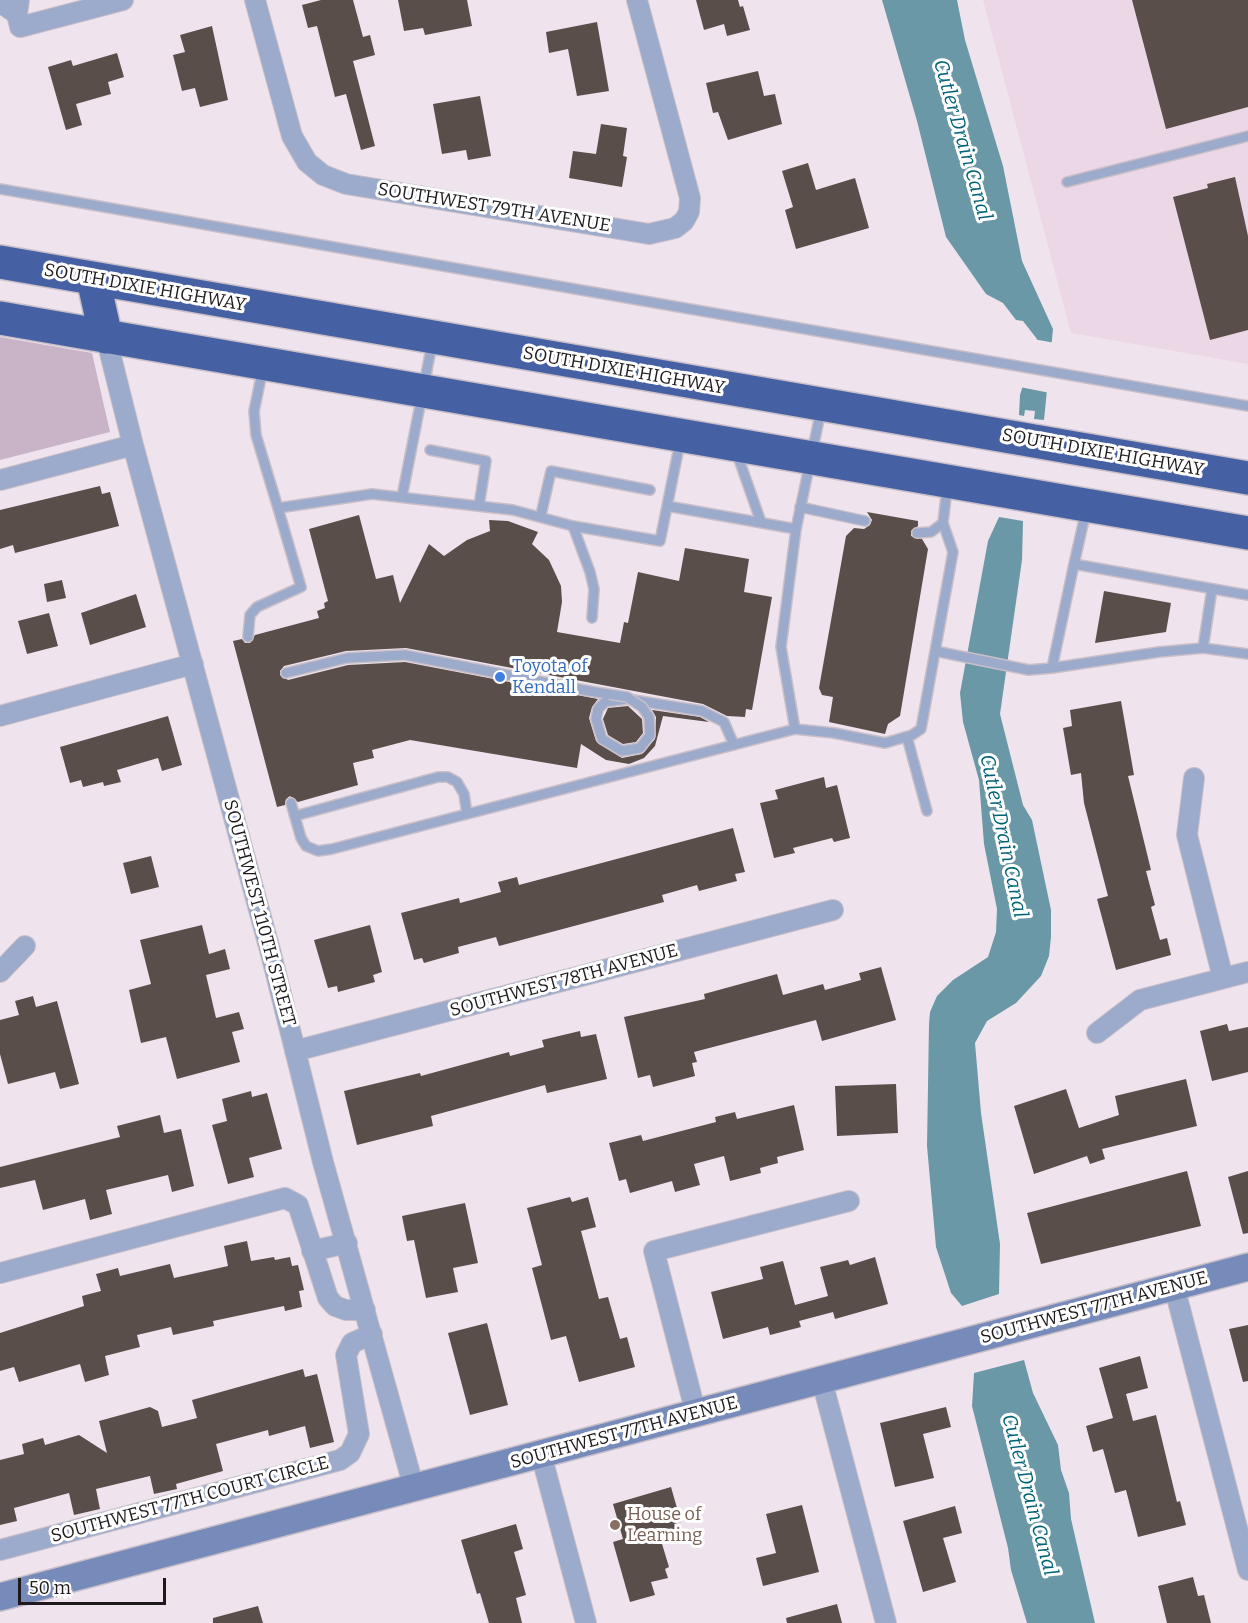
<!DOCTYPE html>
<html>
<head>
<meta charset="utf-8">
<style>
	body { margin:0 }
	#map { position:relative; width:1248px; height:1623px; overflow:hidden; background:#efe4ee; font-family:Bitter,serif }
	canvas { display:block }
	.scale { position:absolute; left:18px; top:1578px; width:148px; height:27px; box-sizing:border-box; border:3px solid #1d191d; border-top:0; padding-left:8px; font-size:18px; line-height:21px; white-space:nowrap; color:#1d191d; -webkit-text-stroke:4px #fff; paint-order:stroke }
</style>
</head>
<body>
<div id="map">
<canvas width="1248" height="1623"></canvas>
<div class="scale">50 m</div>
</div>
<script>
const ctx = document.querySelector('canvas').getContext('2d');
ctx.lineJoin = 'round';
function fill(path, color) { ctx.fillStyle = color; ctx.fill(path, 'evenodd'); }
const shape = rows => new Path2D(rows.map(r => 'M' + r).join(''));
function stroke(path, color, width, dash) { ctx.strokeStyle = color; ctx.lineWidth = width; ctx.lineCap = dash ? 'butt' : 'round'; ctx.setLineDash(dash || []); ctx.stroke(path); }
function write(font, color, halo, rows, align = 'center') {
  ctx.font = font + ' Bitter,serif'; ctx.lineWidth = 6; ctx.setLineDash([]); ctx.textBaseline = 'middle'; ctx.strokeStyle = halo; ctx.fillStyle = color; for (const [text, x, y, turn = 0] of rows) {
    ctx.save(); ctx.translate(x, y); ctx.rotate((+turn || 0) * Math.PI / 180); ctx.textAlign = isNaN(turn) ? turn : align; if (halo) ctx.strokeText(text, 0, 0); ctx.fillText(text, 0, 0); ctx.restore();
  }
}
const commercial = shape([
	[983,0,1248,0,1248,364,1071,333]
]);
const green = shape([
	[0,337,92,353,110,432,0,460]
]);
const water = shape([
	[882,0,957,0,965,40,1003,166,1022,261,1053,329,1044,420,1034,419,1035,411,1025,410,1024,416,1019,415,1020,395,1037,339,1023,321,1016,320,1003,303,986,294,946,237,917,121],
	[999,517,1023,521,1022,560,1000,714,1023,805,1032,820,1051,910,1051,937,1049,956,1041,976,1016,1003,987,1021,975,1043,981,1113,1000,1244,999,1294,962,1306,951,1293,936,1247,927,1146,929,1024,930,1012,937,996,953,980,988,957,996,932,997,909,984,844,979,780,963,722,960,693,988,541],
	[1024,1360,1033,1393,1058,1445,1061,1470,1069,1493,1071,1519,1095,1623,1027,1623,1011,1570,1008,1548,972,1406,974,1373]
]);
const pier = shape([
	[1033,339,1055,343,1050,393,1020,387]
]);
const building = shape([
	[321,0,353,0,363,37,370,35,375,55,353,61,375,146,361,150,346,94,335,97,317,26,308,28,302,5],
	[398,0,467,0,472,26,425,35,423,28,404,31],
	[696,0,738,0,740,7,743,6,750,30,727,36,724,24,704,30],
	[1132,0,1248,0,1248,107,1166,129],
	[597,22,609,91,577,96,568,49,549,53,546,32],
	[212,26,228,100,200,107,195,88,182,91,173,55,185,52,180,35],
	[117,53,124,77,108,82,111,94,76,104,82,125,66,130,48,67,71,60,73,66],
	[758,71,764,96,775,94,782,124,728,140,718,112,713,113,706,83],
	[480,96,491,156,468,160,466,150,442,154,433,104],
	[601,124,627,128,623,156,627,157,622,187,569,178,573,151,596,154],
	[808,163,816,190,855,178,869,228,796,249,785,210,793,207,782,171],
	[1235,177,1248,236,1248,330,1210,340,1173,197,1208,188,1207,184],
	[100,486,102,494,110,492,119,526,15,553,13,545,0,549,0,510],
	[867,512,918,521,918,526,911,531,911,536,922,539,928,549,900,716,888,724,885,734,829,722,833,697,822,695,819,688,846,536,854,528,864,529,870,525,872,520],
	[359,515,376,579,393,575,400,603,429,544,444,556,467,540,490,531,489,520,508,521,538,532,532,544,549,560,561,586,562,602,557,632,620,643,624,622,628,623,638,572,679,581,685,548,749,559,744,592,772,597,752,710,746,709,745,717,727,716,703,704,406,648,346,651,284,666,280,671,280,675,288,680,348,665,405,662,598,699,592,707,589,718,596,741,622,758,642,754,655,739,656,717,652,710,700,717,709,722,663,716,655,746,644,758,629,764,606,760,581,744,577,768,410,740,372,750,374,758,353,763,358,785,298,802,290,796,286,799,285,805,277,807,233,641,242,639,245,643,250,643,255,635,319,618,317,611,325,608,324,603,328,601,309,529],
	[62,580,66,598,47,602,44,584],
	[1104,591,1171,603,1166,632,1095,643],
	[136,594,146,627,90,645,81,613],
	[49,613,58,646,27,654,18,621],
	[1121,701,1134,775,1128,776,1151,870,1146,871,1155,905,1151,907,1160,940,1167,938,1171,955,1116,970,1097,899,1108,896,1084,803,1081,773,1071,775,1063,728,1072,726,1070,710],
	[628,706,642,719,643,733,636,742,623,744,608,735,603,719,608,708],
	[168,716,182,765,162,771,158,758,117,770,121,782,104,786,103,782,83,787,81,780,70,783,60,747],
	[824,777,826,788,837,785,850,838,834,842,832,838,793,848,795,853,774,858,760,803,778,799,775,790],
	[733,828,745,872,735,874,737,881,699,891,697,885,662,895,664,902,499,946,496,937,458,947,459,953,424,963,422,958,414,960,401,913,459,898,460,903,501,892,498,882,517,877,519,885],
	[151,856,159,887,131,894,123,863],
	[202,925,209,954,225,949,230,969,206,975,216,1018,239,1012,244,1029,232,1032,240,1062,177,1079,166,1037,141,1043,129,990,151,984,140,940],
	[370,925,382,972,373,975,375,982,338,992,337,986,328,988,314,940],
	[881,967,896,1020,822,1041,816,1020,694,1052,697,1062,692,1063,695,1076,653,1087,650,1075,638,1078,624,1017,705,999,704,994,777,974,783,995,823,984,825,990,861,980,859,973],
	[33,996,36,1007,57,1001,79,1084,60,1089,55,1072,8,1084,0,1054,0,1020,19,1015,15,1001],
	[1227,1024,1229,1031,1248,1027,1248,1072,1212,1081,1200,1031],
	[580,1031,581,1037,596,1034,607,1079,547,1093,545,1085,431,1116,433,1126,357,1145,344,1091,420,1073,421,1076,509,1052,510,1056,544,1047,542,1040],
	[1186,1079,1197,1126,1102,1149,1105,1159,1090,1164,1087,1156,1034,1174,1014,1106,1066,1089,1079,1128,1119,1115,1115,1096],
	[896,1084,898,1133,837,1136,835,1086],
	[251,1091,252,1097,267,1093,282,1149,249,1158,254,1177,228,1184,212,1125,227,1121,222,1099],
	[794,1105,804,1150,777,1157,778,1163,760,1168,761,1173,730,1181,724,1156,694,1164,700,1185,675,1192,672,1181,630,1193,626,1179,619,1181,609,1143,641,1135,643,1141,716,1122,715,1117,735,1112,737,1119],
	[160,1115,164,1133,181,1129,194,1186,172,1192,168,1175,106,1190,112,1214,90,1220,85,1199,43,1210,35,1180,0,1188,0,1167,120,1137,117,1126],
	[1187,1171,1201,1226,1041,1264,1027,1213],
	[1248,1171,1248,1233,1243,1234,1228,1177],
	[570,1197,572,1202,588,1197,596,1227,581,1231,599,1299,608,1297,620,1339,627,1337,635,1367,579,1382,566,1336,551,1340,532,1268,542,1265,527,1208],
	[465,1203,478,1263,453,1268,458,1292,426,1298,414,1240,407,1241,402,1216],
	[247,1241,251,1261,274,1257,275,1260,290,1257,292,1266,298,1265,304,1290,299,1291,302,1307,285,1311,284,1306,213,1321,214,1326,173,1335,171,1327,137,1335,140,1347,105,1356,109,1375,85,1382,80,1364,19,1382,14,1367,0,1371,0,1333,84,1306,82,1296,101,1291,96,1274,118,1268,120,1276,170,1264,174,1278,228,1266,224,1246],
	[875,1257,888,1304,835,1319,833,1312,799,1321,801,1327,770,1335,768,1327,723,1339,711,1292,763,1279,760,1267,783,1261,795,1305,828,1296,820,1267,848,1260,850,1265],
	[487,1323,508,1405,470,1415,448,1333],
	[1248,1325,1248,1381,1243,1382,1229,1329],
	[1140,1356,1148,1388,1126,1394,1133,1421,1156,1415,1177,1502,1180,1501,1186,1525,1138,1537,1126,1490,1115,1493,1103,1449,1093,1452,1086,1426,1113,1418,1099,1368],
	[303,1369,305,1377,317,1374,334,1442,310,1448,305,1426,269,1436,268,1430,216,1444,223,1471,176,1484,177,1489,154,1494,150,1476,96,1489,100,1509,74,1515,69,1493,14,1508,17,1521,0,1525,0,1460,24,1454,22,1444,43,1438,45,1445,79,1435,107,1453,99,1421,150,1407,158,1411,162,1427,197,1418,192,1400],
	[946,1407,951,1427,923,1434,934,1478,895,1487,880,1423],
	[671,1487,681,1522,674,1524,676,1529,659,1534,669,1567,665,1569,668,1578,651,1582,655,1595,630,1602,613,1542,623,1539,613,1504],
	[802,1505,819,1572,763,1586,756,1558,776,1553,766,1514],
	[955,1506,962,1533,943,1538,956,1582,923,1592,903,1521],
	[516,1524,523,1549,514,1552,526,1595,516,1598,522,1623,489,1623,480,1593,477,1594,461,1540],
	[1193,1577,1198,1596,1204,1595,1211,1623,1167,1623,1158,1586],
	[837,1604,842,1623,787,1623,786,1618],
	[258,1606,263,1623,213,1623,213,1618]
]);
const lane = shape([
	[1067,182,1248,136],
	[0,189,1248,406],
	[263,368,254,411,256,435,278,508],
	[430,450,486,461,479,506],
	[736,451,761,522],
	[402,497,432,344],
	[667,506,796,529],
	[800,507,865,521],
	[541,515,551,471,650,490],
	[573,526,590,572,594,589,592,618],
	[917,533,931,532,943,523],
	[1074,564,1086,511],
	[1212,589,1203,648,1248,654],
	[248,637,250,615,257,607,301,587,278,508,372,494,513,510,573,526,660,541,680,442],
	[1203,648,1159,652,1052,668,1074,564,1248,595],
	[935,651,1029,670,1052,668],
	[286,673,347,658,405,655,589,691],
	[605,702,627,699,702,711,724,722,734,745],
	[795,729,834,733,885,743,912,735,921,729,953,552,943,523,947,488],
	[907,737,927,811],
	[291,803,301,838,306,846,318,851,332,849,795,729,781,647,796,529,821,410],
	[295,816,438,777,448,777,457,782,464,794,467,814]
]);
const street = shape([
	[3,0,4,5,17,14],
	[19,0,17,14,20,27,123,0],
	[255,0,292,136,307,162,323,175,346,184,649,234,675,228,684,221,689,212,690,198,637,0],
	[106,337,133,445,271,954,323,1162,414,1488],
	[0,480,133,445],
	[0,716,193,664],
	[1194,778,1187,835,1223,978],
	[0,972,25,946],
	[1097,1033,1140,1000,1248,972],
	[295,1051,833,910],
	[312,1251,347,1243],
	[0,1273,285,1198,298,1205,328,1298,335,1306,346,1310,365,1310],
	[1174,1286,1248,1570],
	[822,1381,886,1623],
	[696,1414,654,1251,849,1201],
	[541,1454,586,1623],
	[0,1550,340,1460,350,1453,359,1434,346,1355,352,1343,372,1334]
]);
const secondary = shape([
	[0,1597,1248,1267]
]);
const highway = shape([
	[0,262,1248,478],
	[93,279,106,337],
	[0,318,1248,533]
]);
const laneBridge = shape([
	[589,691,627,697,642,707,649,717,650,735,640,748,622,751,602,739,596,719,598,709,605,702]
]);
const markers = [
	[500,677,6,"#3f7fe0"],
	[615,1525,6,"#8d6e63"]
];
const streetNames = [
	["SOUTHWEST 79TH AVENUE",494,208,9],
	["SOUTH DIXIE HIGHWAY",145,288,10],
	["SOUTH DIXIE HIGHWAY",624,371,10],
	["SOUTH DIXIE HIGHWAY",1103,453,10],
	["SOUTHWEST 110TH STREET",259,913,75],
	["SOUTHWEST 78TH AVENUE",564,981,-15],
	["SOUTHWEST 77TH AVENUE",1094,1308,-15],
	["SOUTHWEST 77TH AVENUE",624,1433,-15],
	["SOUTHWEST 77TH COURT CIRCLE",190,1500,-15]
];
const shopNames = [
	["Toyota of",512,667],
	["Kendall",512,688]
];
const educationNames = [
	["House of",627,1515],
	["Learning",627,1536]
];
const waterNames = [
	["Cutler Drain Canal",962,140,74],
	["Cutler Drain Canal",1003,836,78],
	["Cutler Drain Canal",1029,1495,75]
];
fill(commercial, '#ecd7e6');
fill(green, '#c9b4c7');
fill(water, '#6b98a6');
fill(pier, '#efe4ee');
fill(building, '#5a4e4b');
stroke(lane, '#c9bfc8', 12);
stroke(street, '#c9bfc8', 22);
stroke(secondary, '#c9bfc8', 30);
stroke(highway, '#c9bfc8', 36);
stroke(lane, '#9caacb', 9);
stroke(street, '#9caacb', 20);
stroke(secondary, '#778bbb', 27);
stroke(highway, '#4660a4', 33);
stroke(laneBridge, '#c9bfc8', 12, []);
stroke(laneBridge, '#9caacb', 9);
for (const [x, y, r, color] of markers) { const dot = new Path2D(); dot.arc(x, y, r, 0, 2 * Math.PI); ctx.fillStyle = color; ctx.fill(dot); stroke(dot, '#fff', 2); }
write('18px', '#1d191d', '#fff', streetNames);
write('18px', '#366cbe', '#fff', shopNames, 'left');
write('18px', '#785e54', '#fff', educationNames, 'left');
write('italic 20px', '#016277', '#fff', waterNames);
</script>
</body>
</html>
